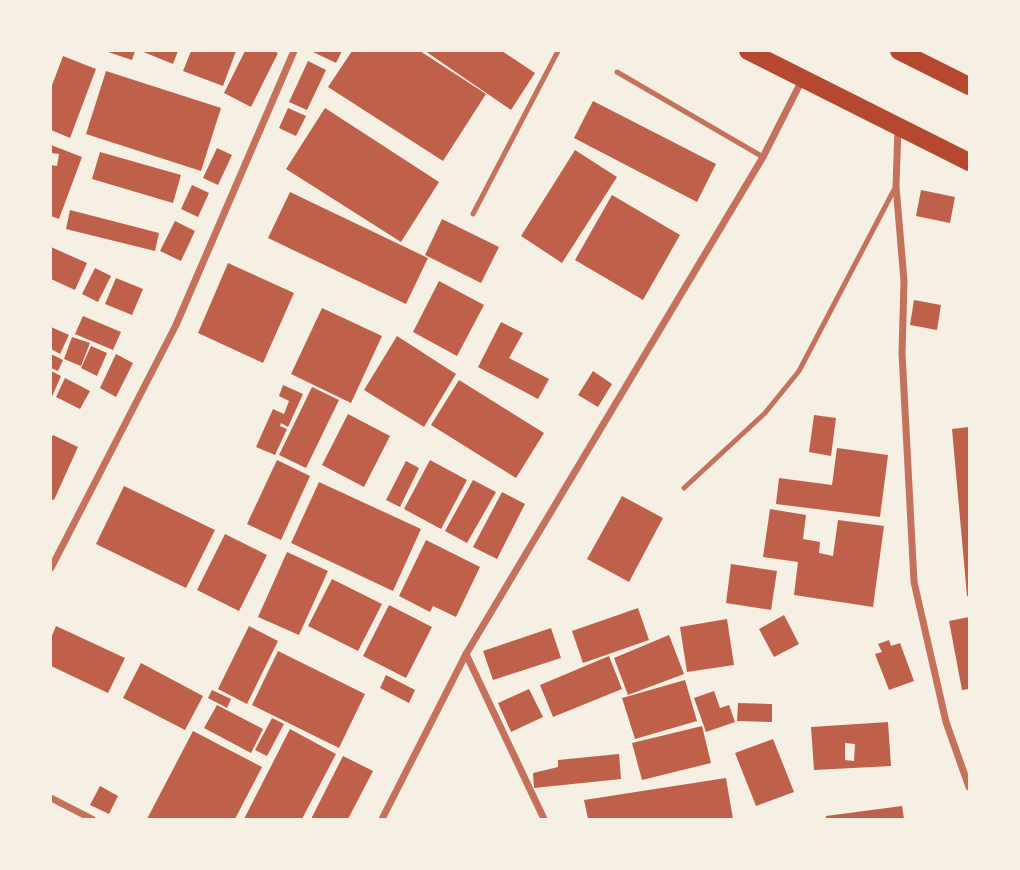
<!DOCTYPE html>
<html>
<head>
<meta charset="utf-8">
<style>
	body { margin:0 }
	#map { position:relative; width:1020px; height:870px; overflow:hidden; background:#f6efe4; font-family:"Work Sans",sans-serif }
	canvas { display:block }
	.frame { position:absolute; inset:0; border:52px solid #f6efe4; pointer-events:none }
</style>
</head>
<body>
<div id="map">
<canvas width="1020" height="870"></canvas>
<div class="frame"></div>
</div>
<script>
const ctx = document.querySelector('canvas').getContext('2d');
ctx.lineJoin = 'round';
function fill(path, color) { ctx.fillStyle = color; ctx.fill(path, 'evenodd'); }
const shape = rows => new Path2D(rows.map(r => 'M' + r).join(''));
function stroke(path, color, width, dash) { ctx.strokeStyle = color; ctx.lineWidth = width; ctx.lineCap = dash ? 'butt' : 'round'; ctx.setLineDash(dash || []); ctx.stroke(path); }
const building = shape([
	[105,51,135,51,132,60],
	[141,51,178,51,173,64],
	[191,51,236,51,223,86,183,71],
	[245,51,273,51,278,53,251,107,224,93],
	[311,51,342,51,336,63],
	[352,51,420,51,486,94,443,161,328,87],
	[425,51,502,51,535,73,511,110],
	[63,56,96,69,70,138,51,130,51,88],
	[308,61,326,70,307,110,289,102],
	[106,71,221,108,201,171,86,134],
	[593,101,716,164,697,202,574,138],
	[288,108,306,116,296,136,279,128],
	[325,108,439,182,401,242,286,169],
	[51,145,82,157,59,219,51,216,51,165,57,166,59,154,51,153],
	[217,148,232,155,218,185,203,178],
	[575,150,617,177,562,263,521,236],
	[100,152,181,175,173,203,92,179],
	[192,185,209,193,198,217,181,209],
	[921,190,955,197,950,223,916,216],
	[290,192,428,258,406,304,268,238],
	[612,195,680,235,643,300,575,260],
	[70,210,159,233,155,251,66,229],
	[442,219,499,247,481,283,425,255],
	[175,221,195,231,181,261,160,251],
	[51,247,87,263,75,290,51,279],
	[228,263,294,293,263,363,198,333],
	[95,268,111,276,98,302,82,294],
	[116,278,143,289,132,315,105,304],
	[439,281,484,305,457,356,413,332],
	[914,300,941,305,937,330,910,325],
	[322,308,382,336,351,403,291,374],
	[83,316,121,332,113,350,75,334],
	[501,322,523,333,509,358,549,379,538,399,478,367],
	[51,327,69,335,60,354,51,349],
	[397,336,456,374,424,427,364,390],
	[72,337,90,343,81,366,64,359],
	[91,346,107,353,97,376,81,368],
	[51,354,63,360,58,371,51,368],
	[116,354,133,363,116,397,100,388],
	[51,371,61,376,51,399],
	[593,371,612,384,598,407,578,395],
	[65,378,90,391,80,409,56,397],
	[459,380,544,433,516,478,431,425],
	[283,385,303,394,288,427,281,423,280,426,287,429,275,455,256,447,273,409,284,414,289,401,279,396],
	[312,387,339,400,306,468,279,455],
	[348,414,390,436,364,487,322,465],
	[814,415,836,418,831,456,809,452],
	[969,427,969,596,967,596,952,429],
	[53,435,78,447,54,500,51,499,51,439],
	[837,448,888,455,880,517,776,504,779,478,832,485],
	[277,460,310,476,281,540,247,524],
	[430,460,467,480,441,529,404,509],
	[406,461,419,468,400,507,386,500],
	[473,480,496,492,467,543,445,531],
	[319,482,421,529,393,591,291,543],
	[124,486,215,530,186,588,96,544],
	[502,492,525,504,497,559,473,547],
	[622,496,663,518,629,582,587,559],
	[770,509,806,515,803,539,820,542,819,553,833,556,838,520,884,526,873,607,794,595,798,562,763,557],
	[225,534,267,555,239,611,197,590],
	[426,540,480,567,456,617,433,606,430,612,399,596],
	[287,552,328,571,299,635,258,617],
	[731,564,777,571,771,610,726,603],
	[332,579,382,604,358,651,308,626],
	[389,605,432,627,406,678,363,656],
	[638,608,649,640,583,663,572,631],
	[784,615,799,644,774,657,759,629],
	[969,617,969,689,962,690,949,621],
	[727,619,734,665,687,672,680,627],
	[56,626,125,658,108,693,51,666,51,638],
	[249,626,278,641,247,704,218,689],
	[551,628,561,658,493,680,483,651],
	[669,635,684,674,628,695,614,658],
	[889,640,891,646,900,643,914,681,889,690,875,654,882,652,878,644],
	[278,651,365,694,339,748,252,705],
	[609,656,622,689,553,717,540,685],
	[141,663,203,696,185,730,123,698],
	[386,675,415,690,409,703,380,688],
	[685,680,697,721,635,739,622,698],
	[529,689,543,717,511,732,498,703],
	[212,690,231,699,227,708,208,698],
	[714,691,720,708,729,705,735,722,706,732,694,698],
	[738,703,772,704,772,722,737,721],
	[217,705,263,729,251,753,204,728],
	[272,718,284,724,267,756,255,750],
	[888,722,891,766,814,770,811,727],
	[845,743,855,744,854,761,845,760],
	[702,726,711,763,642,780,632,743],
	[290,729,336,754,302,819,244,819],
	[193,731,262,767,235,819,147,819],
	[773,739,794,792,756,806,735,753],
	[619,754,621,779,534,788,533,773,558,767,558,760],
	[343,756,373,771,348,819,311,819],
	[726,778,733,819,588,819,584,800],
	[100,786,118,796,109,814,90,805],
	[902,806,904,819,826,819,826,816]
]);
const service = shape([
	[617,72,763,157],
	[473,214,558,51],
	[684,488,765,413,799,371,896,186]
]);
const minor = shape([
	[898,128,896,186,904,281,902,353,914,582,946,722,969,787],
	[51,568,176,325,294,51],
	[466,654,544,819],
	[51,798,92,819],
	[382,819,466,654,763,157,802,80]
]);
const primary = shape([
	[748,51,969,162],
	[899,51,969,86]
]);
fill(building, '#bf614a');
stroke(service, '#c5725c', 5);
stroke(minor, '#c5725c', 7);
stroke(primary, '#b5482f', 18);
</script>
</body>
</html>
